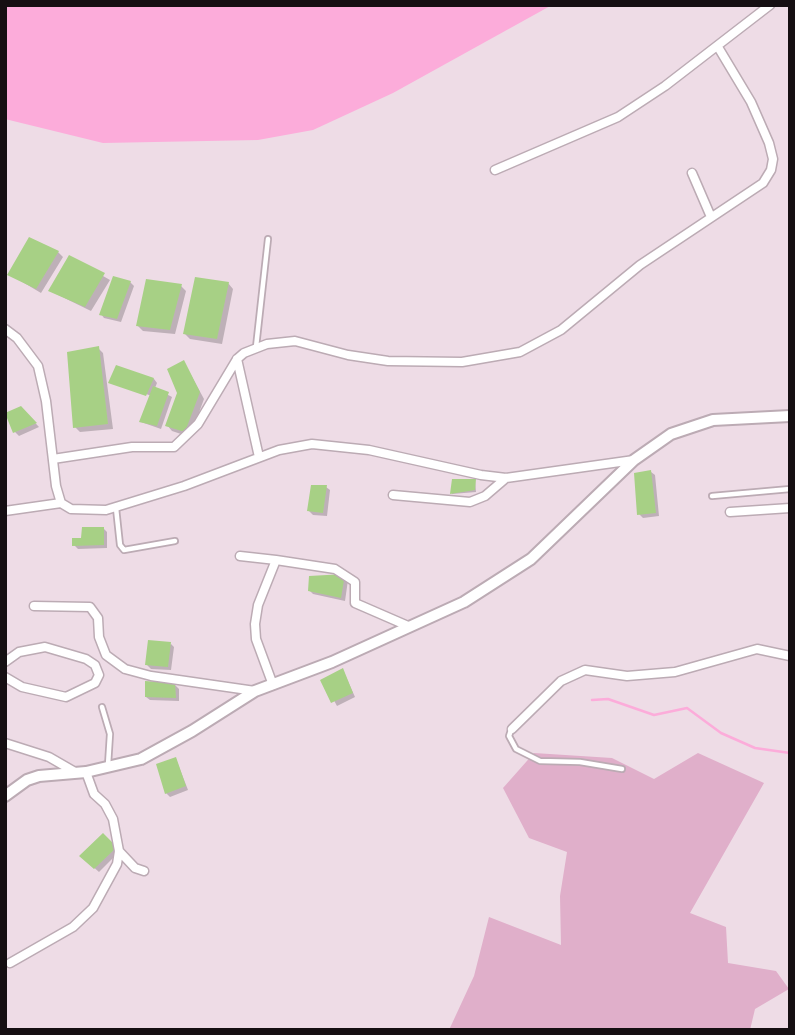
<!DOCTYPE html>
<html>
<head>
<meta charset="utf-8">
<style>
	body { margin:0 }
	#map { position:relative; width:795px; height:1035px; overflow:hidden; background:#eedce6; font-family:Overpass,sans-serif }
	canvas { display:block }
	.frame { position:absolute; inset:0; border:7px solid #150f12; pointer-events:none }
</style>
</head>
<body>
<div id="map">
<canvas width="795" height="1035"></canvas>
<div class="frame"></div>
</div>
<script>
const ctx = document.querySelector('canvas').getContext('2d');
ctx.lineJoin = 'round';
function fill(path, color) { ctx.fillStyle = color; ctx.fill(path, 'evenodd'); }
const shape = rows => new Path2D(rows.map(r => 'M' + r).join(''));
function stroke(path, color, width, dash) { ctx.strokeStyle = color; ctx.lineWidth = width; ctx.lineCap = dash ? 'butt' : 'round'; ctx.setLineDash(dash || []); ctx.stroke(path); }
const green = shape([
	[534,753,612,758,654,779,698,753,764,783,690,913,726,927,728,963,776,971,789,989,755,1009,750,1030,449,1030,474,976,489,917,561,945,560,896,567,852,529,838,503,788]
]);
const water = shape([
	[5,5,552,5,393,93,313,130,258,140,103,143,5,119]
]);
const shadow = shape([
	[58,252,63,257,41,293,9,274],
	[70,257,110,280,91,311,50,291],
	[130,282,134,286,121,322,104,318,101,314],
	[228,283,233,289,222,344,190,339,185,334],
	[181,286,186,291,175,334,143,331,137,325],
	[98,348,103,353,113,429,80,432,75,427],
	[184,362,204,399,190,437,172,431,167,425,179,393],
	[116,367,154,379,157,383,155,388,172,397,161,429,141,422,155,397,110,382],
	[21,408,39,427,19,436,15,432],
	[651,472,655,475,659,516,643,518,639,514],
	[475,480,476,492,452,494,453,481],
	[326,487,330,490,327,516,313,515,309,511],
	[103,528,107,532,107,548,78,549,74,545],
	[345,576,348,580,345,601,313,594,309,590],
	[171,644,174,647,171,670,151,669,147,665],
	[343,670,355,697,337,706,323,680],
	[175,685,179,689,179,701,150,700,146,697],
	[176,759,188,790,170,797,166,793],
	[103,836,119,852,99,872,81,856]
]);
const stream = shape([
	[592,700,608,699,654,715,687,708,721,733,755,748,790,753]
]);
const building = shape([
	[29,237,59,251,36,289,7,275],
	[69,255,105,273,85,307,48,291],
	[113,276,131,281,117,319,99,315],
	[195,277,229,282,217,339,183,334],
	[146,279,182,284,170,330,136,326],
	[99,346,108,424,73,428,67,352],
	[184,360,200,392,185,432,165,426,177,393,167,369],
	[116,365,154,378,146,396,108,383],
	[153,386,169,392,157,426,139,422],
	[21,406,37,423,13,433,5,413],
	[651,470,656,513,637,515,634,473],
	[452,479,476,479,475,490,450,494],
	[311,485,327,485,323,513,307,511],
	[82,527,104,527,104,545,72,546,72,538,81,538],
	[345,574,341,598,308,591,309,576],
	[148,640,171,642,168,667,145,665],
	[343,668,353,693,331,703,320,680],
	[145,681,175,683,176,698,145,697],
	[176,757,186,786,165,794,156,764],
	[103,833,117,847,94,869,79,856]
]);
const lane = shape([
	[256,347,268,239],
	[712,496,790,489],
	[116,508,120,545,124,550,175,541],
	[102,707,110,734,108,765],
	[511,730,509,736,516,749,540,761,580,762,622,769]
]);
const street = shape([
	[495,170,618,117,665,86,770,5],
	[692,173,711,217],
	[5,329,17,338,38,366,46,401,56,486,61,503,71,509,106,510,184,486,279,450,312,444,369,450,481,475,506,478,634,460],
	[237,359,259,457],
	[53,459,132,447,174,447,198,424,237,359,244,353,267,344,295,341,348,355,388,361,462,362,520,352,561,330,640,265,763,183,771,170,773,159,769,143,751,102,718,47],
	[393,495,470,502,485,496,506,478],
	[5,511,61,503],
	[730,512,790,508],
	[240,556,276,560,258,605,255,624,256,639,273,685],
	[276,560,335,569,355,582,355,603,408,626],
	[34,606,90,607,98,618,99,637,106,655,125,669,151,676,255,691],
	[5,662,19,652,45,647,86,659,95,665,99,675,95,683,66,697,22,687,5,677],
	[512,729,561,681,585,670,627,676,675,672,757,649,790,656],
	[5,743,49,757,75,772],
	[119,851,135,868,144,871],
	[10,963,73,927,93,908,117,864,119,851,113,819,105,804,94,794,86,772]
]);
const secondary = shape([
	[5,796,27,780,39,776,86,772,141,759,192,731,255,691,332,662,464,602,531,559,634,460,671,434,713,420,790,416]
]);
fill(green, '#e0afca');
fill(water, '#fcacda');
fill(shadow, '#0003');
stroke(stream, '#fcacda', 2.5);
fill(building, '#a7d085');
stroke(lane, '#bcabb4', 8);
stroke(street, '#bcabb4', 11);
stroke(secondary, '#bcabb4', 14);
stroke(lane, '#fff', 4.5);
stroke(street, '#fff', 8);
stroke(secondary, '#fff', 10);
</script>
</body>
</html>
